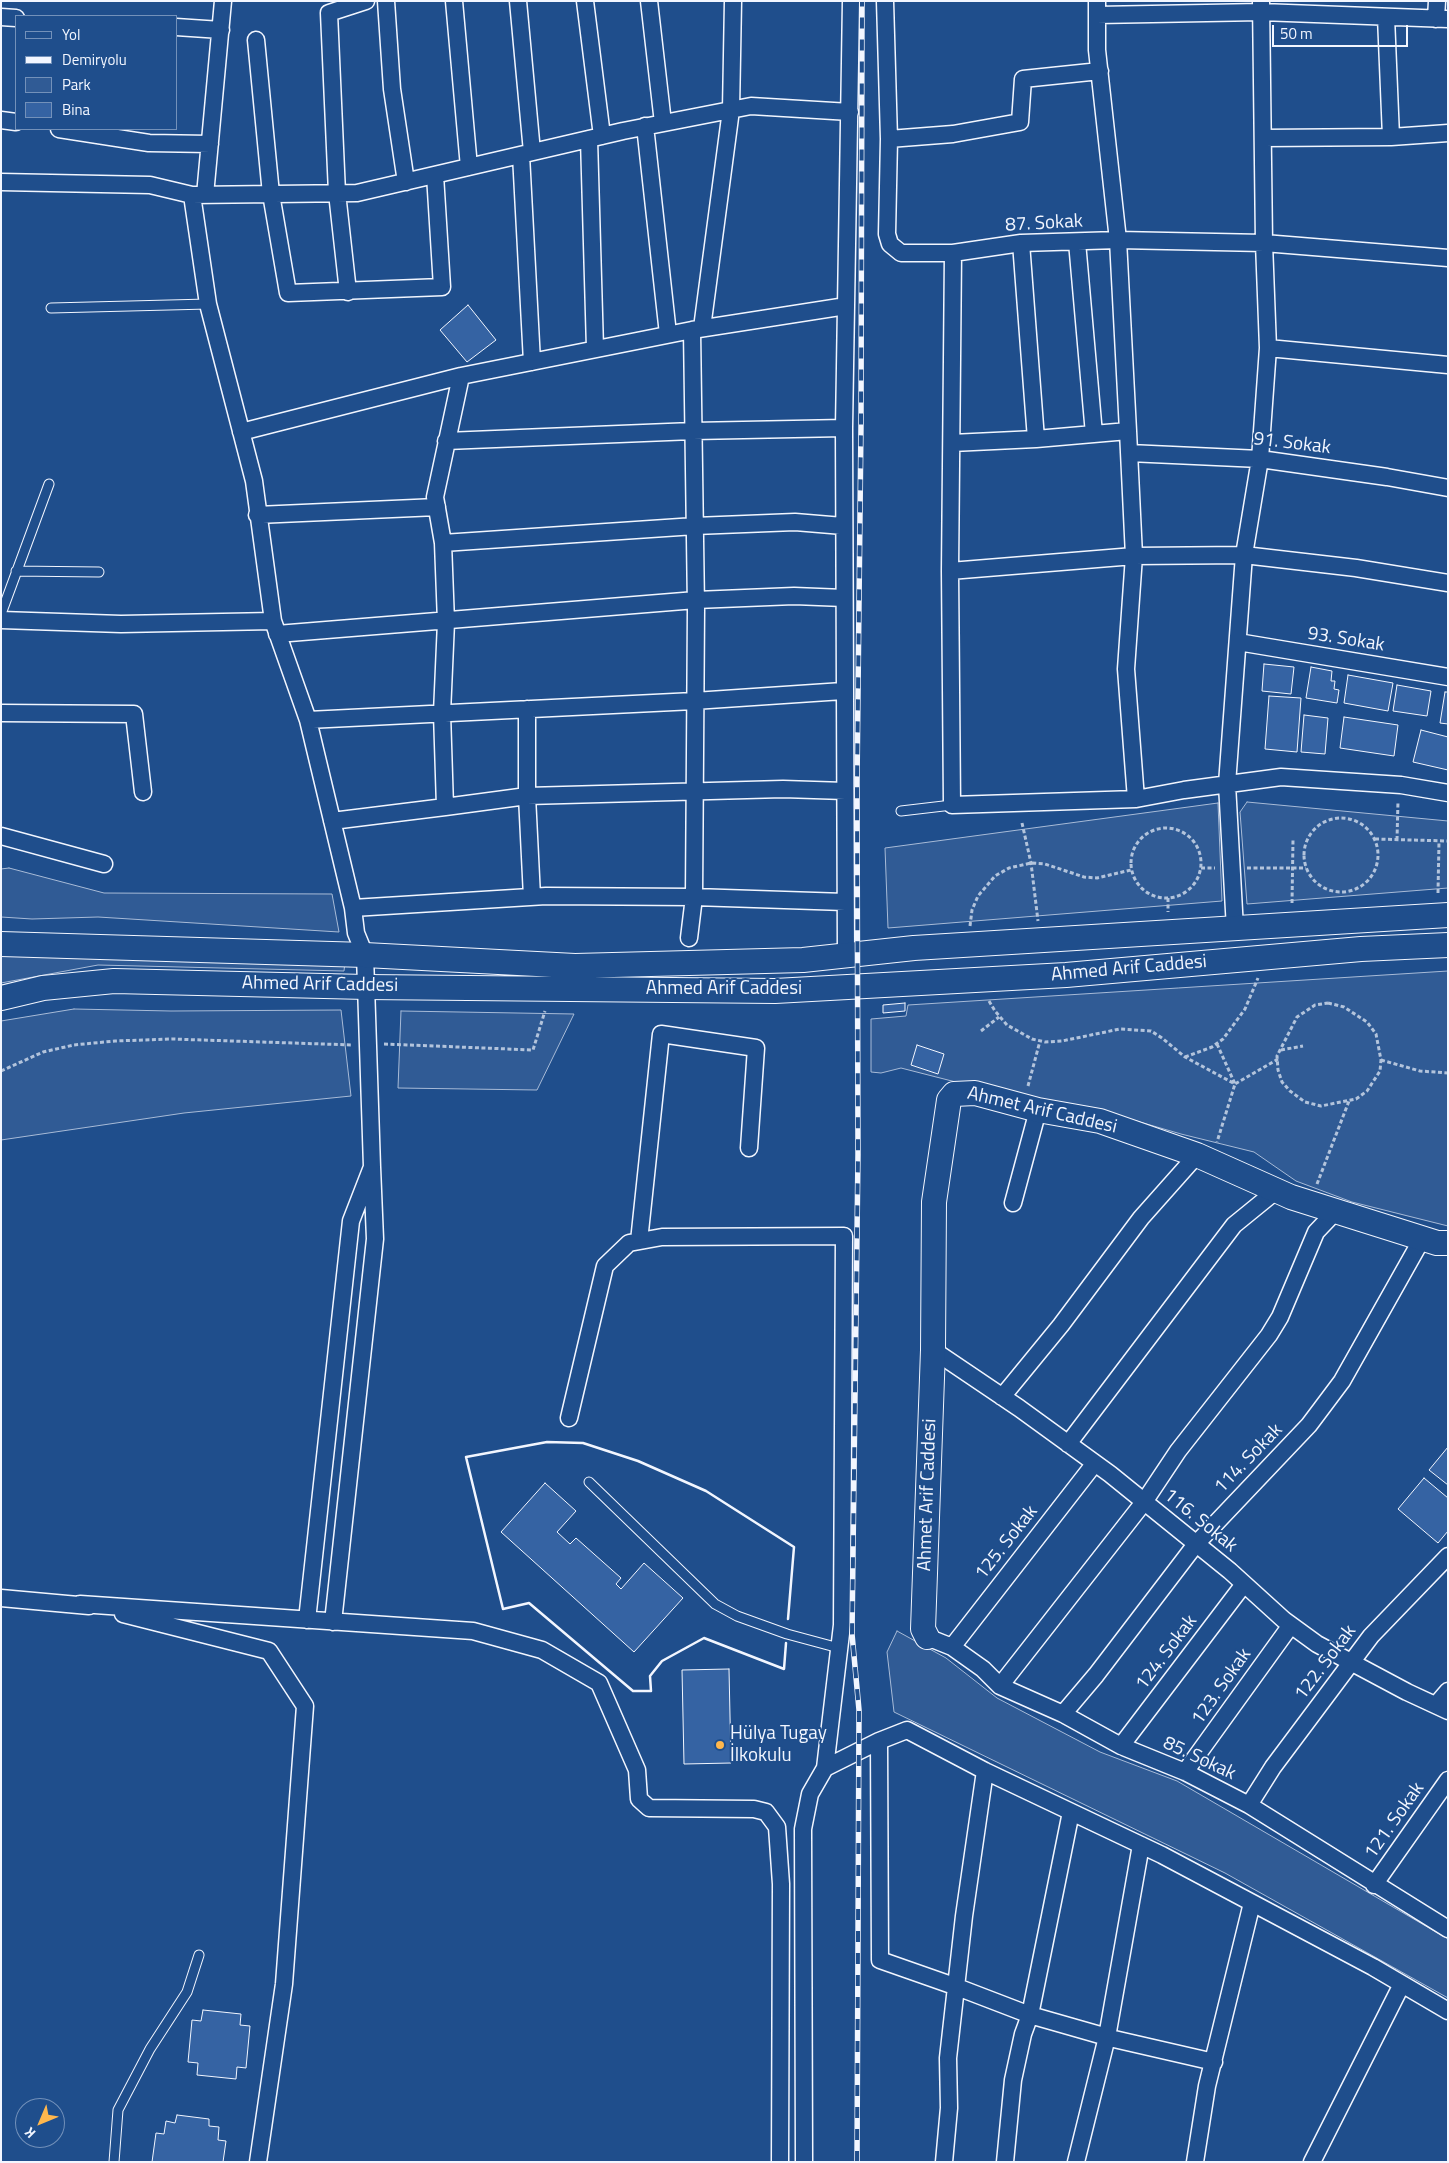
<!DOCTYPE html>
<html>
<head>
<meta charset="utf-8">
<style>
	body { margin:0 }
	#map { position:relative; width:1449px; height:2163px; overflow:hidden; background:#1f4e8c; font-family:"Titillium Web",sans-serif }
	canvas { display:block }
	.frame { position:absolute; inset:0; border:2px solid #f2f6ff; pointer-events:none }
	.legend { position:absolute; left:15px; top:15px; width:162px; height:115px; box-sizing:border-box; background:#1f4e8c; border:1px solid #7391ba; margin:0; padding:6px 9px; list-style:none; font-size:15px; color:#f2f6ff }
	.legend li { display:flex; align-items:center; gap:10px; height:25px }
	.legend b { width:25px; border:1px solid #7391ba }
	.north { position:absolute; left:15px; top:2098px; width:50px; height:50px; box-sizing:border-box; background:#1f4e8c; border:1px solid #7391ba; border-radius:50%; rotate:225deg; font-size:14px; font-weight:700; line-height:20px; text-align:center; color:#f2f6ff }
	.north::after { content:''; display:block; margin:auto; width:18px; height:22px; background:#ffb74d; clip-path:polygon(50% 0,100% 100%,50% 72%,0 100%) }
	.scale { position:absolute; left:1272px; top:25px; width:136px; height:22px; box-sizing:border-box; border:2px solid #f2f6ff; border-top:0; padding-left:6px; font-size:15px; line-height:18px; white-space:nowrap; color:#f2f6ff; -webkit-text-stroke:4px #1f4e8c; paint-order:stroke }
</style>
</head>
<body>
<div id="map">
<canvas width="1449" height="2163"></canvas>
<div class="frame"></div>
<ul class="legend">
<li><b style="height:6px;background:#1f4e8c"></b>Yol</li>
<li><b style="height:6px;background:#f2f6ff"></b>Demiryolu</li>
<li><b style="height:14px;background:#305b95"></b>Park</li>
<li><b style="height:14px;background:#3563a3"></b>Bina</li>
</ul>
<div class="north">K</div>
<div class="scale">50 m</div>
</div>
<script>
const ctx = document.querySelector('canvas').getContext('2d');
ctx.lineJoin = 'round';
function fill(path, color) { ctx.fillStyle = color; ctx.fill(path, 'evenodd'); }
const shape = rows => new Path2D(rows.map(r => 'M' + r).join(''));
function stroke(path, color, width, dash) { ctx.strokeStyle = color; ctx.lineWidth = width; ctx.lineCap = dash ? 'butt' : 'round'; ctx.setLineDash(dash || []); ctx.stroke(path); }
function write(font, color, halo, rows, align = 'center') {
  ctx.font = font + ' "Titillium Web",sans-serif'; ctx.lineWidth = 4; ctx.setLineDash([]); ctx.textBaseline = 'middle'; ctx.strokeStyle = halo; ctx.fillStyle = color; for (const [text, x, y, turn = 0] of rows) {
    ctx.save(); ctx.translate(x, y); ctx.rotate((+turn || 0) * Math.PI / 180); ctx.textAlign = isNaN(turn) ? turn : align; if (halo) ctx.strokeText(text, 0, 0); ctx.fillText(text, 0, 0); ctx.restore();
  }
}
const green = shape([
	[1247,802,1448,821,1448,888,1247,904,1240,812,1247,802],
	[1218,803,1222,901,888,928,885,848,1218,803],
	[9,868,104,893,332,894,339,932,98,917,32,919,1,917,1,869,9,868],
	[1,953,345,962,344,971,98,965,1,983,1,953],
	[1448,971,1448,1226,1352,1202,1296,1181,1254,1152,1181,1134,1102,1111,1038,1103,901,1068,881,1073,871,1072,871,1019,906,1016,908,1005,1448,971],
	[74,1009,171,1011,341,1010,351,1096,184,1113,1,1140,1,1021,74,1009],
	[401,1011,574,1014,537,1090,398,1088,401,1011],
	[897,1631,946,1658,997,1698,1100,1752,1177,1781,1448,1939,1448,1998,1225,1873,894,1712,887,1652,897,1631]
]);
const building = shape([
	[468,305,496,340,467,362,440,330,468,305],
	[1264,664,1294,667,1291,694,1262,691,1264,664],
	[1311,667,1332,671,1331,681,1335,681,1334,689,1339,690,1337,703,1306,698,1311,667],
	[1348,675,1393,683,1388,711,1344,703,1348,675],
	[1397,685,1431,691,1427,716,1393,711,1397,685],
	[1445,692,1448,692,1448,724,1440,723,1445,692],
	[1269,696,1301,698,1297,752,1265,749,1269,696],
	[1304,715,1328,718,1325,754,1301,752,1304,715],
	[1344,717,1398,725,1394,756,1340,748,1344,717],
	[1421,730,1448,737,1448,770,1413,762,1421,730],
	[905,1003,905,1011,883,1013,883,1005,905,1003],
	[917,1045,944,1054,938,1074,911,1065,917,1045],
	[1448,1447,1448,1485,1429,1470,1448,1447],
	[1424,1478,1448,1498,1448,1531,1438,1543,1398,1509,1424,1478],
	[545,1483,576,1511,557,1532,570,1544,576,1538,621,1578,616,1584,621,1589,644,1563,683,1598,634,1652,501,1532,545,1483],
	[729,1669,731,1763,684,1764,682,1670,729,1669],
	[203,2010,241,2014,240,2025,250,2026,246,2068,237,2067,236,2079,197,2075,198,2063,188,2062,192,2020,201,2021,203,2010],
	[177,2115,209,2119,209,2126,219,2127,218,2140,226,2141,223,2162,152,2162,156,2133,164,2134,166,2121,175,2123,177,2115]
]);
const path = shape([
	'1304 855a37 37 0 1 1 74 0a37 37 0 1 1-74 0Z',
	[1022,823,1031,863,1038,921],
	'1131 863a35 35 0 1 1 70 0a35 35 0 1 1-70 0Z',
	[1375,839,1448,841],
	[1397,840,1398,801],
	[1201,868,1215,868],
	[1247,868,1306,868],
	[1438,893,1439,841],
	[1168,898,1168,912],
	[1292,903,1293,840],
	[970,926,972,910,978,896,995,876,1009,868,1031,863,1045,864,1084,877,1097,878,1131,870],
	[989,1001,995,1011,1007,1025,1032,1039,1045,1042,1062,1041,1120,1029,1151,1031,1162,1038,1185,1057,1235,1084,1278,1059],
	[1328,1003,1344,1007,1367,1022,1376,1034,1381,1060,1380,1071,1367,1091,1356,1099,1321,1106,1305,1102,1290,1091,1282,1082,1278,1070,1277,1056,1297,1017,1315,1005,1328,1003],
	[981,1031,999,1017],
	[384,1044,533,1050,545,1011],
	[1217,1044,1235,1084,1217,1142],
	[1281,1050,1303,1046],
	[1185,1057,1212,1047,1223,1039,1245,1009,1258,978],
	[1381,1060,1420,1071,1448,1073],
	[1,1071,43,1052,74,1045,115,1041,172,1039,353,1045],
	[1028,1086,1040,1041],
	[1317,1184,1349,1101]
]);
const lane = shape([
	[51,308,208,304],
	[16,571,99,572],
	[1,614,49,484],
	[901,811,952,805],
	[589,1482,715,1604,737,1616,787,1634,839,1648],
	[114,2162,118,2110,150,2049,187,1992,199,1955]
]);
const street = shape([
	[386,1,392,89,406,182],
	[454,1,469,167],
	[518,1,532,152],
	[585,1,602,136],
	[649,1,663,123],
	[885,1,889,139,887,234,890,244,901,253,953,253,1021,243,1118,240,1264,243,1448,258],
	[1097,1,1097,50,1118,240,1128,431,1134,556,1126,669,1136,799],
	[1097,15,1261,12,1448,19],
	[1,17,16,18],
	[1386,17,1391,137],
	[1436,19,1437,1],
	[176,27,221,30],
	[256,40,271,194,288,293,442,287,435,175],
	[1,120,16,122],
	[645,126,668,334],
	[59,129,149,143,210,144],
	[1263,138,1391,137,1448,133],
	[589,139,595,349],
	[889,139,953,134,1020,122,1023,79,1100,71],
	[521,155,532,362],
	[1,182,150,185,192,195,357,193,623,131,751,106,850,112],
	[192,195,208,304,254,481,273,621,308,720,353,908,356,933,365,955,372,1167],
	[205,195,223,1],
	[1077,242,1094,434],
	[1021,243,1036,439],
	[953,253,950,571,952,805,1136,799,1184,790,1281,777,1401,785,1448,793],
	[348,292,337,193,329,13,366,1],
	[702,328,731,110,733,1],
	[1268,348,1448,365],
	[241,432,461,376],
	[446,441,693,431,844,428],
	[952,443,1036,439,1128,431],
	[1129,453,1260,459,1387,477,1448,488],
	[257,515,437,507],
	[443,543,695,526,795,522,843,526],
	[950,571,1134,556,1244,555,1356,568,1448,583],
	[1,620,121,624,273,621],
	[277,634,696,600,794,596,844,598],
	[1238,642,1448,677],
	[527,709,527,796,532,897],
	[1,713,134,714,143,792],
	[308,720,694,701,843,691],
	[845,791,783,789,527,796,445,807,442,713,446,622,443,543,435,497,461,376,692,330,846,306],
	[332,821,445,807],
	[1,836,104,864],
	[353,908,546,896,694,897,845,902],
	[1235,929,1227,784,1244,555,1260,459,1268,348,1264,243,1261,1],
	[689,938,694,897,696,608,692,330],
	[846,955,844,428,851,1],
	[1013,1203,1038,1110],
	[639,1241,661,1034,756,1048,749,1148],
	[933,1350,1019,1408,1110,1474,1230,1571,1284,1620,1317,1644,1407,1692,1448,1711],
	[1002,1397,1061,1325,1141,1218,1197,1155],
	[569,1418,605,1266,629,1243,662,1237,844,1236,842,1625,825,1768],
	[1068,1444,1234,1225,1277,1190],
	[1,1598,89,1606],
	[80,1604,473,1631,542,1650,599,1683,637,1770,639,1799,649,1808,754,1809,766,1812,777,1827,781,1884,780,2162],
	[123,1614,269,1651,305,1706,284,1984,258,2162],
	[307,1620,351,1221,372,1167,375,1239,333,1622],
	[927,1637,952,1647,983,1669,1000,1686,1063,1714,1121,1746,1185,1772,1249,1805,1448,1929],
	[952,1647,1095,1463],
	[1000,1686,1144,1502,1178,1451,1269,1335,1280,1317,1316,1232,1336,1211],
	[1436,1705,1448,1691],
	[1063,1714,1096,1675,1196,1544,1309,1425,1342,1381,1422,1239],
	[879,1741,880,1960,957,1987,1030,2015,1114,2039,1214,2062],
	[1121,1746,1244,1584],
	[1185,1772,1291,1625],
	[1249,1805,1273,1767,1371,1636,1448,1556],
	[1374,1885,1448,1780],
	[804,2162,803,1829,810,1794,825,1768,879,1741,907,1730,985,1771,1162,1855,1373,1967,1448,2011],
	[944,2162,949,2108,948,2058,964,1916,985,1771],
	[1005,2162,1013,2080,1023,2034,1030,2015,1071,1812],
	[1076,2162,1107,2037,1141,1845],
	[1195,2162,1207,2086,1252,1903],
	[1312,2162,1402,1984]
]);
const secondary = shape([
	[1,944,365,955,575,966,803,960,914,948,1448,915],
	[1,998,43,988,114,981,366,987,775,991,1066,975,1361,949,1448,945],
	[927,1637,923,1629,933,1350,934,1202,949,1100,954,1094,975,1093,1038,1110,1100,1121,1197,1155,1291,1197,1437,1243,1448,1243]
]);
const rail = shape([
	[857,2162,859,1710,852,1634,858,1154,857,783,861,425,862,1]
]);
const wall = shape([
	[786,1643,784,1669,704,1638,662,1661,650,1676,651,1691,633,1691,529,1603,503,1609,466,1457,547,1442,583,1443,638,1461,706,1491,794,1547,788,1619]
]);
const markers = [
	[720,1745,5,"#ffb74d"]
];
const streetNames = [
	["87. Sokak",1044,224,-3],
	["91. Sokak",1292,444,7],
	["93. Sokak",1346,640,9],
	["Ahmed Arif Caddesi",1129,969,-5],
	["Ahmed Arif Caddesi",320,985,1],
	["Ahmed Arif Caddesi",724,989],
	["Ahmet Arif Caddesi",1042,1111,13],
	["114. Sokak",1249,1459,-46],
	["Ahmet Arif Caddesi",928,1495,-88],
	["116. Sokak",1200,1521,39],
	["125. Sokak",1007,1543,-52],
	["124. Sokak",1167,1653,-53],
	["122. Sokak",1326,1663,-53],
	["123. Sokak",1222,1687,-55],
	["85. Sokak",1199,1759,25],
	["121. Sokak",1395,1821,-55]
];
const poiNames = [
	["Hülya Tugay",730,1734],
	["İlkokulu",730,1756]
];
fill(green, '#305b95');
stroke(green, '#a8bbd7', 1);
fill(building, '#3563a3');
stroke(building, '#f2f6ff', 1);
stroke(lane, '#f2f6ff', 11);
stroke(street, '#f2f6ff', 19);
stroke(secondary, '#f2f6ff', 26);
stroke(path, '#b3c4dc', 3, [4, 2.5]);
stroke(lane, '#1f4e8c', 9);
stroke(street, '#1f4e8c', 16);
stroke(secondary, '#1f4e8c', 24);
stroke(rail, '#f2f6ff', 5.5);
stroke(rail, '#1f4e8c', 4, [11]);
stroke(wall, '#f2f6ff', 2.5);
for (const [x, y, r, color] of markers) { const dot = new Path2D(); dot.arc(x, y, r, 0, 2 * Math.PI); ctx.fillStyle = color; ctx.fill(dot); stroke(dot, '#1f4e8c', 2); }
write('19px', '#f2f6ff', '#1f4e8c', streetNames);
write('19px', '#f2f6ff', '#1f4e8c', poiNames, 'left');
</script>
</body>
</html>
